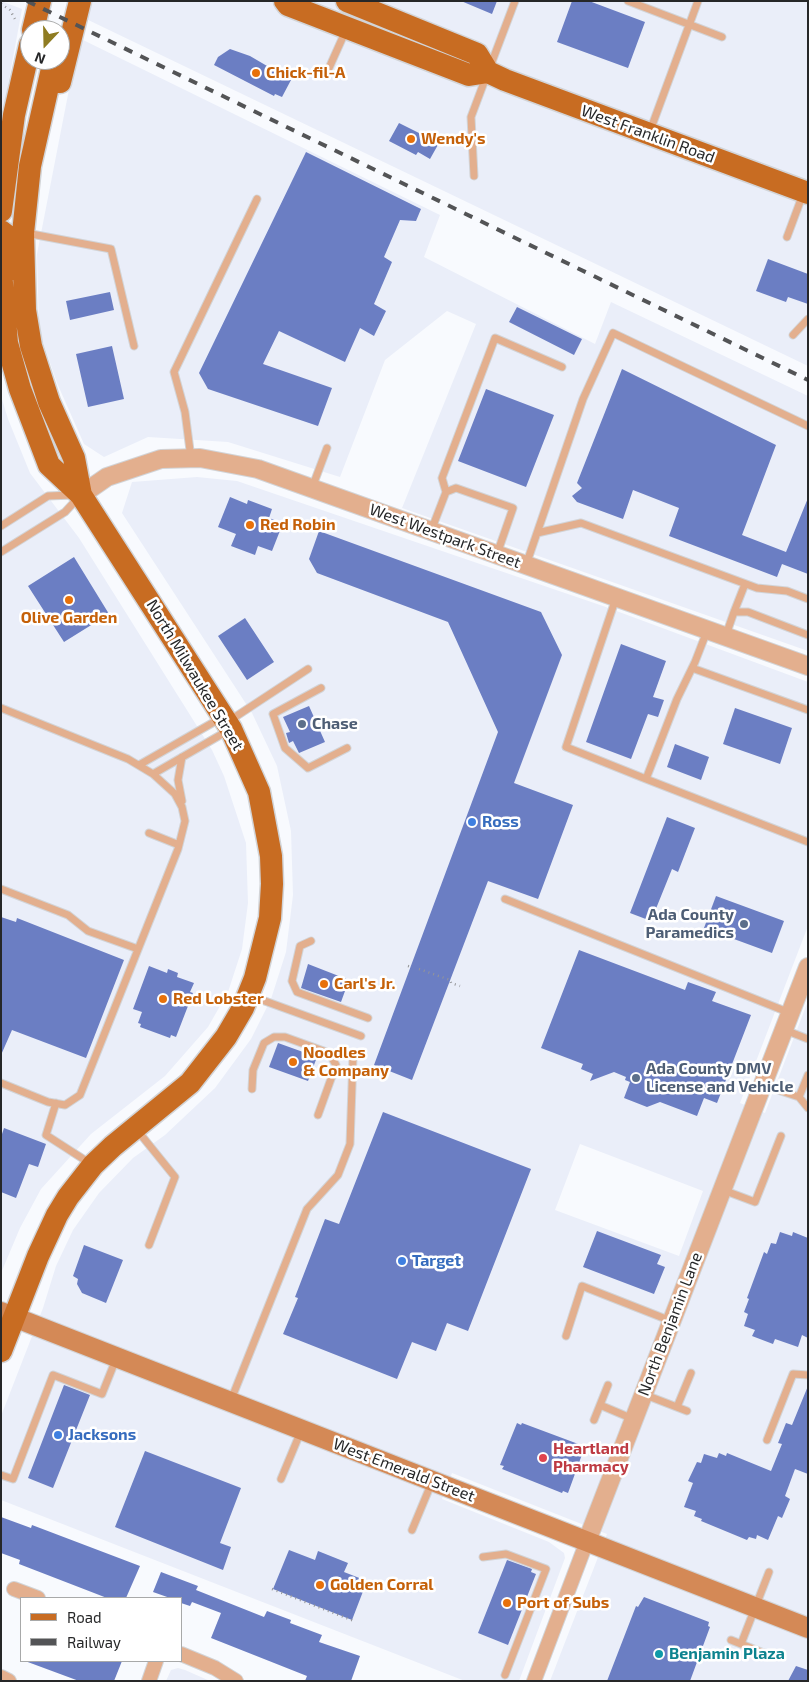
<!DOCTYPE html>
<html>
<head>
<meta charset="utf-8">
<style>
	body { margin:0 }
	#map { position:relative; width:809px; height:1682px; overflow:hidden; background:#f8fafe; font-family:"Exo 2",sans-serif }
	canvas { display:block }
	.frame { position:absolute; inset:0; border:2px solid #262728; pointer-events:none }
	.legend { position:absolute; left:20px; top:1597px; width:162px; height:65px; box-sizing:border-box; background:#fff; border:1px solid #a8a9a9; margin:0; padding:6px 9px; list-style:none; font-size:15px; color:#262728 }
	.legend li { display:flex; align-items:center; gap:10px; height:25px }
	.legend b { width:25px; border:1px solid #a8a9a9 }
	.north { position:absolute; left:20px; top:20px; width:50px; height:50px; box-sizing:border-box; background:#fff; border:1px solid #a8a9a9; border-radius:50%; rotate:201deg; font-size:14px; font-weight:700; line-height:20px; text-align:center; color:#262728 }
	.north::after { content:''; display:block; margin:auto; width:18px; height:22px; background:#8f7c22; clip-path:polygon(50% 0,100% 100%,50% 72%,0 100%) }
</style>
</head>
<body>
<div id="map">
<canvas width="809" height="1682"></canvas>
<div class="frame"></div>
<ul class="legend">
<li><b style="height:6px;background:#c86c22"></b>Road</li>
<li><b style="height:6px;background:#535456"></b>Railway</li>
</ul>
<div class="north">N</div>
</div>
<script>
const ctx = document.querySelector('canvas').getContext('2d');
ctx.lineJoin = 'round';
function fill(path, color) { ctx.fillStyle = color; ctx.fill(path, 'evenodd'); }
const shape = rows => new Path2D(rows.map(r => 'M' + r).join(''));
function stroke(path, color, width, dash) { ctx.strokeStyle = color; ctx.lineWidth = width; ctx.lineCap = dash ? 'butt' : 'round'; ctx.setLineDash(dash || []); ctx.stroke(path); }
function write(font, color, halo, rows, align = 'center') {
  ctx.font = font + ' "Exo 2",sans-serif'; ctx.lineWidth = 5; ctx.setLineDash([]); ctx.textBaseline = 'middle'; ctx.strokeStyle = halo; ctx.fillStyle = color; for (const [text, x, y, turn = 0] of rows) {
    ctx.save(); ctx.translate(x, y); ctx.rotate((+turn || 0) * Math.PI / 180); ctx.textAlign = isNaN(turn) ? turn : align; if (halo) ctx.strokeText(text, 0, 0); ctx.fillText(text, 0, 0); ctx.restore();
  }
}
const built = shape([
	[1,1,22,9,1,123],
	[87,1,808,1,808,366,82,17],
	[79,38,440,215,424,257,595,344,611,302,808,396,808,651,402,508,476,324,447,311,385,360,340,477,228,442,148,437,104,457,84,444,57,383,39,331,37,254],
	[1,396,8,419,30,473,79,538,212,750,224,776,246,843,248,903,242,949,228,992,208,1027,165,1076,91,1134,41,1189,20,1228,1,1273],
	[197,477,237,481,603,606,808,682,808,926,740,1103,765,1113,808,1001,808,1681,550,1681,607,1534,452,1473,442,1499,549,1542,564,1553,565,1558,519,1681,465,1681,1,1500,1,1416,43,1308,56,1266,73,1230,99,1193,133,1158,165,1135,215,1088,251,1039,271,999,286,952,293,895,291,831,277,766,252,713,122,513,132,482],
	[580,1144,703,1191,679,1256,555,1210],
	[178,1668,185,1670,210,1681,166,1681,171,1670]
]);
const building = shape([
	[461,1,497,1,492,14],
	[572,1,589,1,645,22,628,68,557,42],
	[230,49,250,56,291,80,282,97,275,94,274,96,214,65,218,57],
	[399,123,439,143,430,159,418,152,416,155,389,141],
	[306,152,421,209,416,221,400,220,384,257,392,262,374,304,386,311,374,336,360,328,345,362,279,331,263,364,332,388,318,426,208,389,199,373],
	[768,259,808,274,808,304,788,297,786,302,756,291],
	[110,292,114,310,70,320,66,301],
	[517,307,582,339,574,355,509,322],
	[112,346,124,399,88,407,76,354],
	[622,369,776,445,742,535,786,552,808,498,808,574,782,564,777,577,669,536,679,508,633,490,623,519,577,502,572,496,582,488,577,483],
	[486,389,554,415,526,487,458,461],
	[230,497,247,504,248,500,272,509,269,518,283,523,272,551,258,546,255,555,231,546,236,534,218,527],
	[319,531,541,612,562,655,514,783,573,805,538,899,488,881,412,1080,374,1065,498,732,448,622,317,573,309,559],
	[74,557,109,614,64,642,28,586],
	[245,618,274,662,247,680,218,636],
	[621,644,666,661,653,697,664,700,658,717,648,714,631,759,586,742],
	[309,706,325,742,299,753,293,741,289,743,286,733,290,732,283,717],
	[735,708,792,728,780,764,723,744],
	[675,744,709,757,701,780,667,767],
	[667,817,695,828,678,872,672,869,651,921,630,913],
	[716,896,784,921,772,953,704,928],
	[1,917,16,922,17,918,124,960,86,1058,12,1030,1,1055],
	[579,950,685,990,688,982,716,992,712,1001,751,1015,717,1103,704,1098,697,1116,660,1102,647,1107,624,1098,630,1082,625,1080,626,1077,614,1072,590,1081,593,1074,581,1069,583,1064,541,1048],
	[308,964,349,980,341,1002,301,988],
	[149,966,167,973,168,969,178,973,177,977,194,983,190,992,193,993,176,1037,171,1035,170,1038,140,1027,141,1024,138,1023,142,1012,133,1009],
	[278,1043,317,1057,308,1081,269,1067],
	[383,1112,531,1169,468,1331,447,1323,436,1351,412,1342,397,1379,283,1334,298,1298,295,1297,325,1219,339,1224],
	[4,1128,46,1144,38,1167,29,1164,16,1198,1,1192,1,1137],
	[597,1231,661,1255,657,1264,665,1267,654,1294,583,1267],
	[780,1232,792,1236,793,1232,808,1238,808,1338,802,1335,798,1347,775,1339,773,1344,752,1336,755,1330,744,1326,748,1314,744,1312,749,1299,747,1298,764,1252,767,1254,771,1243,776,1244],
	[84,1245,123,1260,106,1303,82,1293,77,1284,78,1279,73,1276],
	[64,1385,90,1395,53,1488,28,1478],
	[808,1386,808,1474,795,1469,785,1496,790,1499,782,1518,778,1516,768,1540,757,1535,756,1539,749,1537,747,1540,701,1521,702,1519,694,1516,696,1511,684,1507,693,1483,688,1481,697,1462,701,1463,704,1454,717,1458,719,1453,726,1456,727,1453,771,1471,782,1444,778,1443,786,1423,792,1425],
	[517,1423,521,1425,522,1423,581,1445,580,1447,584,1449,568,1493,563,1491,562,1493,502,1469,504,1466,500,1465],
	[145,1451,241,1488,220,1543,231,1547,223,1570,115,1527],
	[1,1517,31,1528,32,1525,140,1566,126,1598,107,1598,19,1564,20,1560,1,1553],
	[289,1550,315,1560,318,1551,348,1563,344,1572,367,1581,352,1620,273,1589],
	[507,1560,532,1569,531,1572,536,1574,508,1645,478,1633],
	[161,1572,198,1586,196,1590,264,1617,267,1611,291,1620,290,1623,322,1635,319,1642,360,1656,351,1681,305,1681,307,1676,211,1638,221,1613,192,1602,190,1606,181,1603,181,1598,170,1598,153,1592],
	[644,1597,709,1622,708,1626,710,1627,690,1681,607,1681,636,1606,638,1607],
	[25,1661,122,1661,114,1681,79,1681],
	[796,1666,808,1670,808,1681,788,1681]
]);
const path = shape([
	[1,4,10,10,16,21],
	[408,966,411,967],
	[419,969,450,980,451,983,460,986],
	[272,1589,354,1621]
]);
const service = shape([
	[628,1,722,37],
	[490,67,515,1],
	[329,68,346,30],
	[650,131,698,1],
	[474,176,471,117,486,77],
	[26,233,111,249,134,346],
	[787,237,803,194],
	[793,335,808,319],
	[191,458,185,412,174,372,257,199],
	[312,488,327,448],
	[446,492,442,478,495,338,562,367],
	[1,526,48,496,73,495],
	[431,531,446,492,456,488,513,508,497,554],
	[537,533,581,523,757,588,787,591,808,599],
	[1,552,65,512,78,498],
	[526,565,583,399,613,333,808,426],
	[616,598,566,747,646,779,677,699,695,662,707,631],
	[734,612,745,584],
	[726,635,734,612,748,612,808,635],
	[692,668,808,710],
	[321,688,273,714,285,748,308,768,347,748],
	[1,708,128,759,153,774,175,794,182,807,185,821,178,849,80,1095,65,1105,48,1102,1,1083],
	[229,721,308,669],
	[139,765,221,718],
	[153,774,229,730],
	[646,779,808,842],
	[182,801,178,780,182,757],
	[149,833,179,845],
	[1,889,68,915,88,931,138,949],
	[505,899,790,1013],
	[311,941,300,946,292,981,297,992,368,1018],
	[251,996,361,1036],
	[785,1030,808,1039],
	[763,1085,799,1097,808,1108],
	[252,1089,253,1070,264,1043,274,1037,285,1037,329,1053,336,1065,318,1115],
	[799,1097,808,1075],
	[56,1103,46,1135,91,1164],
	[137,1130,175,1177,149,1245],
	[723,1190,755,1202,781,1136],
	[566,1336,582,1286,671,1321],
	[643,1394,687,1411],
	[231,1400,307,1209,338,1175,350,1144,353,1057],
	[600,1405,633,1419],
	[677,1407,691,1373],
	[594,1420,608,1385],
	[767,1440,793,1374,808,1375],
	[1,1475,13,1479,53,1375,102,1394,116,1359],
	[281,1479,301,1431],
	[412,1530,432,1482],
	[483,1557,506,1554,546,1569,505,1675],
	[731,1640,771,1656],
	[741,1644,769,1572]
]);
const minor = shape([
	[14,1589,38,1598],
	[181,1654,215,1668,236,1681],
	[1,1677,9,1681],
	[149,1681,156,1661],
	[534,1681,587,1541]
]);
const tertiary = shape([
	[81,495,107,477,161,459,200,458,258,469,808,666],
	[587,1541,808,967]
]);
const secondary = shape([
	[1,1312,808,1628]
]);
const primary = shape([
	[285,1,288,5,469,75,488,72],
	[347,1,477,54,488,72,505,80,808,193],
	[33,30,40,1],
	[54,60,30,166,23,233,25,310,31,346,49,402,74,458,81,495],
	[60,82,80,1],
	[1,211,14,115,30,45],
	[1,231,5,234,11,254,12,269],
	[1,271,7,343,20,389,49,465,81,495,231,729,259,792,271,856,272,884,270,918,255,978,243,1008,226,1037,190,1083,113,1146,93,1165,68,1197,57,1215,38,1256,1,1351]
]);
const rail = shape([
	[27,1,808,380]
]);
const markers = [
	[256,73,5,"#e8710a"],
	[411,139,5,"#e8710a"],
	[250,525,5,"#e8710a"],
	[69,600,5,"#e8710a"],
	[302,724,5,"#5c6f8a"],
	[472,822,5,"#3f7fe0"],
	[744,924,5,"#5c6f8a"],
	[324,984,5,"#e8710a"],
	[163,999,5,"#e8710a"],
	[293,1062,5,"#e8710a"],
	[636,1078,5,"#5c6f8a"],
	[402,1261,5,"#3f7fe0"],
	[58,1435,5,"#3f7fe0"],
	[543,1458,5,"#e0444e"],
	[320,1585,5,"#e8710a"],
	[507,1603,5,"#e8710a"],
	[659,1654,5,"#0f9aa8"]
];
const foodNames = [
	["Chick-fil-A",266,73],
	["Wendy's",421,139],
	["Red Robin",260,525],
	["Olive Garden",69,618,"center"],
	["Carl's Jr.",334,984],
	["Red Lobster",173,999],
	["Noodles",303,1053],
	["& Company",303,1071],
	["Golden Corral",330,1585],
	["Port of Subs",517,1603]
];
const streetNames = [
	["West Franklin Road",648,134,20],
	["West Westpark Street",445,536,20],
	["North Milwaukee Street",195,675,59],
	["North Benjamin Lane",670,1324,-69],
	["West Emerald Street",404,1470,21]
];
const serviceNames = [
	["Chase",312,724],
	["Ada County",734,915,"right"],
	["Paramedics",734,933,"right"],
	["Ada County DMV",646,1069],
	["License and Vehicle",646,1087]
];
const shopNames = [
	["Ross",482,822],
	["Target",412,1261],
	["Jacksons",68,1435]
];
const healthNames = [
	["Heartland",553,1449],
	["Pharmacy",553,1467]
];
const cultureNames = [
	["Benjamin Plaza",669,1654]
];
fill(built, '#eaeef9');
fill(building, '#6b7ec3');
stroke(service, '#d2d4d7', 9);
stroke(minor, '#d2d4d7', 16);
stroke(tertiary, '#d2d4d7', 20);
stroke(secondary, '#d2d4d7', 22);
stroke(primary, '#d2d4d7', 25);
stroke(path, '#949598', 2.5, [1, 4]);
stroke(service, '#e3af8e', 7);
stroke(minor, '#e3af8e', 14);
stroke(tertiary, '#e3af8e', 18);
stroke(secondary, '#d48956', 20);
stroke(primary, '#c86c22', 22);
stroke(rail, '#535456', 4, [9, 9]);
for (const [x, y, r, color] of markers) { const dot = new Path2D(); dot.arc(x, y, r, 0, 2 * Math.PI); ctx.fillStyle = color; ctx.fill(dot); stroke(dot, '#fff', 2); }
write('bold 16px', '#c56008', '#fff', foodNames, 'left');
write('16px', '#262728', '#fff', streetNames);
write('bold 16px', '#4e5e75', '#fff', serviceNames, 'left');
write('bold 16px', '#366cbe', '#fff', shopNames, 'left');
write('bold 16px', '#be3a42', '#fff', healthNames, 'left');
write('bold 16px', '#0d838f', '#fff', cultureNames, 'left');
</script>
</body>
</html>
